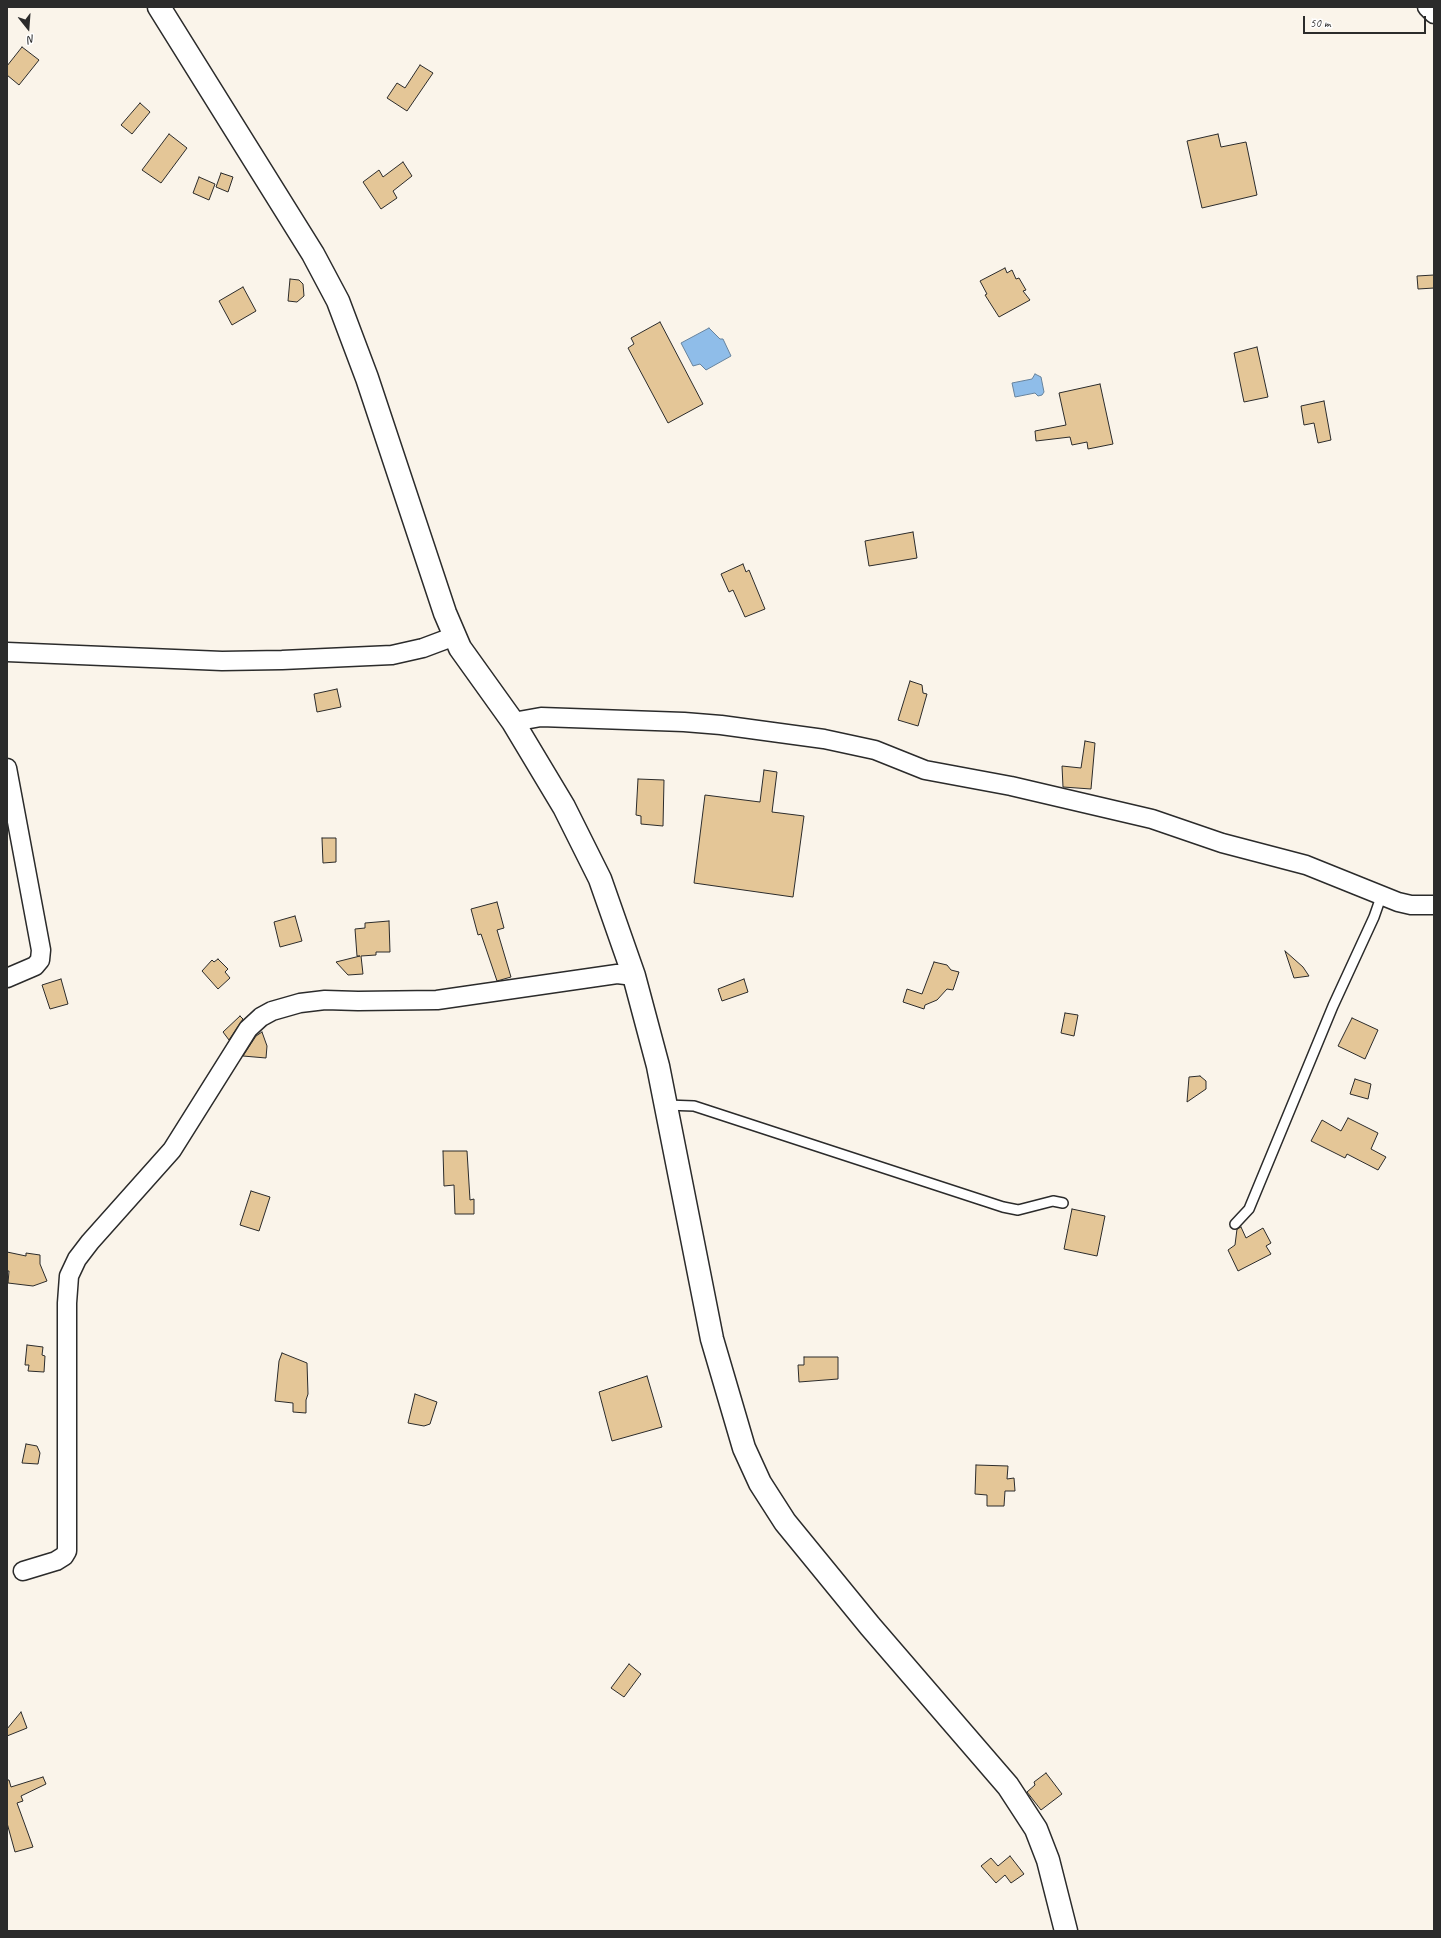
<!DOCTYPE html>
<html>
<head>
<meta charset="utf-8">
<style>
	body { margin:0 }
	#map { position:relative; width:1441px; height:1938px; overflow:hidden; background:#faf4ea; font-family:Caveat,sans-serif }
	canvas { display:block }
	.frame { position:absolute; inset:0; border:8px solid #2b2b2b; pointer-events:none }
	.north { position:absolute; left:8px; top:8px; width:40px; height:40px; -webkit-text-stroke:3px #fff; paint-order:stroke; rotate:163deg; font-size:11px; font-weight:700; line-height:16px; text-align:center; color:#2b2b2b }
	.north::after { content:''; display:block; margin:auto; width:14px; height:18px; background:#2b2b2b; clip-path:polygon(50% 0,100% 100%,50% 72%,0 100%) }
	.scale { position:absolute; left:1303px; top:16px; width:123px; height:18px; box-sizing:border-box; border:2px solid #2b2b2b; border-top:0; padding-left:5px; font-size:12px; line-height:14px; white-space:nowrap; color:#2b2b2b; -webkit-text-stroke:3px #fff; paint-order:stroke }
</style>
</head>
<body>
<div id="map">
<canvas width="1441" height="1938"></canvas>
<div class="frame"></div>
<div class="north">N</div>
<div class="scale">50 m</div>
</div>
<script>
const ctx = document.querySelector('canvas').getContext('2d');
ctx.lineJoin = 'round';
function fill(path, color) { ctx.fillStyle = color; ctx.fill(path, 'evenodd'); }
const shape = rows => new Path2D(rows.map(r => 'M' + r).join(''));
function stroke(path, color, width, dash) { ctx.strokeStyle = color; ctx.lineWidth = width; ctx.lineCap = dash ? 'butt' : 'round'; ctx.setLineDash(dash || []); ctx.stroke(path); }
const water = shape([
	[709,328,720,339,723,339,731,356,706,370,700,364,693,366,681,343,709,328],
	[1035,374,1041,377,1044,392,1042,395,1038,396,1035,393,1015,397,1012,383,1032,379,1035,374]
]);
const building = shape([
	[22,47,39,60,19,85,7,75,7,66,22,47],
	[420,65,433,73,407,111,387,98,397,83,405,88,420,65],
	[140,103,150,112,132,134,121,125,140,103],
	[169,134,187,148,161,183,142,170,169,134],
	[1218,134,1221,147,1246,142,1257,195,1202,208,1187,141,1218,134],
	[403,162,412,176,393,191,397,198,381,209,363,182,379,170,383,177,403,162],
	[221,173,233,177,228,192,216,187,221,173],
	[199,177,215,184,209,200,193,193,199,177],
	[1005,268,1007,273,1012,270,1016,279,1019,278,1026,290,1023,291,1030,300,999,317,985,295,987,294,980,281,1005,268],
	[1434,275,1434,288,1418,289,1417,276,1434,275],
	[290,279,299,280,303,284,304,296,297,302,288,301,290,279],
	[243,287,256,311,232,325,219,301,243,287],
	[660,322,703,404,668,423,628,348,634,344,631,338,660,322],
	[1257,347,1268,397,1244,402,1234,353,1257,347],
	[1100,384,1113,444,1088,449,1087,442,1072,445,1070,437,1036,441,1035,431,1066,425,1059,393,1100,384],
	[1324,401,1331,440,1318,443,1314,423,1304,425,1301,406,1324,401],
	[913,532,917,558,869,566,865,541,913,532],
	[743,564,746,572,749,570,765,609,745,617,733,590,729,592,721,574,743,564],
	[910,681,922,685,923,693,927,694,918,726,898,720,910,681],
	[337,689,341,707,317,712,314,694,337,689],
	[1085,741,1095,743,1091,789,1063,787,1062,766,1081,768,1085,741],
	[764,770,777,772,772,812,804,816,793,897,694,883,705,795,760,802,764,770],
	[638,779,664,780,663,826,641,824,641,816,636,815,638,779],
	[322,838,336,838,336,862,323,863,322,838],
	[497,902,504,928,497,930,511,977,497,981,481,934,478,935,471,909,497,902],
	[295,916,302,941,280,947,274,922,295,916],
	[389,921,390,952,376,952,376,955,361,956,363,974,348,975,336,962,360,956,357,956,355,929,365,928,365,923,389,921],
	[1285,951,1303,967,1309,976,1294,978,1285,951],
	[218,959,228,969,225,972,230,978,218,989,202,971,212,960,214,962,218,959],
	[934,962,947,965,951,970,959,972,953,990,947,989,937,1000,925,1005,924,1009,903,1002,907,989,922,994,934,962],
	[61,979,68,1004,50,1009,42,985,61,979],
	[744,979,748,992,722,1001,718,989,744,979],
	[1065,1013,1078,1015,1074,1036,1061,1033,1065,1013],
	[240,1016,243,1019,229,1040,223,1032,240,1016],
	[1352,1018,1378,1030,1365,1059,1338,1046,1352,1018],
	[262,1032,267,1046,266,1058,243,1056,256,1036,262,1032],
	[1200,1076,1206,1081,1206,1089,1187,1102,1189,1077,1200,1076],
	[1355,1079,1371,1084,1368,1099,1350,1094,1355,1079],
	[1348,1118,1378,1133,1371,1149,1386,1157,1378,1170,1347,1154,1345,1158,1311,1141,1322,1120,1341,1131,1348,1118],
	[443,1151,467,1151,470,1200,474,1199,474,1214,455,1214,454,1185,444,1186,443,1151],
	[251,1191,270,1197,259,1231,240,1225,251,1191],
	[1072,1209,1105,1216,1097,1256,1064,1249,1072,1209],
	[1241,1227,1246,1238,1263,1228,1271,1243,1266,1246,1271,1254,1238,1271,1228,1250,1235,1245,1237,1229,1241,1227],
	[7,1252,26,1256,26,1253,40,1255,40,1264,47,1281,33,1286,8,1283,9,1271,7,1271,7,1252],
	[27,1345,43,1347,42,1355,45,1356,44,1372,28,1371,29,1365,25,1365,27,1345],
	[282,1353,307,1363,308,1394,306,1400,306,1413,293,1412,293,1403,275,1401,279,1361,282,1353],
	[804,1357,838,1357,838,1379,799,1382,798,1365,804,1365,804,1357],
	[647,1376,662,1427,612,1441,599,1392,647,1376],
	[415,1394,437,1402,430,1424,424,1426,408,1423,415,1394],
	[26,1444,37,1446,40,1453,38,1464,22,1463,26,1444],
	[976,1465,1008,1466,1007,1479,1014,1478,1015,1491,1005,1491,1004,1506,987,1506,987,1495,975,1494,976,1465],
	[629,1664,641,1674,624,1697,611,1688,629,1664],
	[21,1712,27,1728,7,1736,7,1729,21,1712],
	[1046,1773,1062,1794,1041,1810,1027,1792,1035,1785,1034,1782,1046,1773],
	[43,1777,46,1784,21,1796,23,1801,17,1803,33,1847,15,1852,7,1823,7,1780,9,1780,11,1787,43,1777],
	[1010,1856,1024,1874,1011,1883,1005,1875,996,1883,981,1866,991,1858,998,1866,1010,1856]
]);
const lane = shape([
	[666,1105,694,1106,1003,1207,1018,1210,1053,1201,1063,1203],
	[1235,1224,1249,1209,1333,1006,1374,917,1381,897]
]);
const street = shape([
	[1427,7,1434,14],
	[7,652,222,661,282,660,392,655,423,648,455,636],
	[513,722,541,717,684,722,721,725,824,739,875,750,925,770,1011,786,1152,819,1222,843,1306,865,1398,902,1411,905,1434,905],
	[7,768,41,950,40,960,35,966,7,978],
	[23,1571,56,1561,64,1556,67,1551,67,1303,69,1276,77,1259,90,1242,172,1150,248,1029,261,1017,272,1011,300,1003,325,1000,358,1001,437,1000,617,974,634,976]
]);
const secondary = shape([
	[159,7,313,254,338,301,367,378,445,613,460,648,513,722,564,807,600,879,634,976,658,1066,712,1339,744,1448,760,1483,785,1522,870,1626,1008,1786,1036,1829,1048,1860,1066,1931]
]);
fill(water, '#8fbde9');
stroke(water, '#67839d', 1);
fill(building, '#e4c697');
stroke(building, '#2b2b2b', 1);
stroke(lane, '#2b2b2b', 12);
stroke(street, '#2b2b2b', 21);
stroke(secondary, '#2b2b2b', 25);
stroke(lane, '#fff', 9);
stroke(street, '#fff', 18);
stroke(secondary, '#fff', 22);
</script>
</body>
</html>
